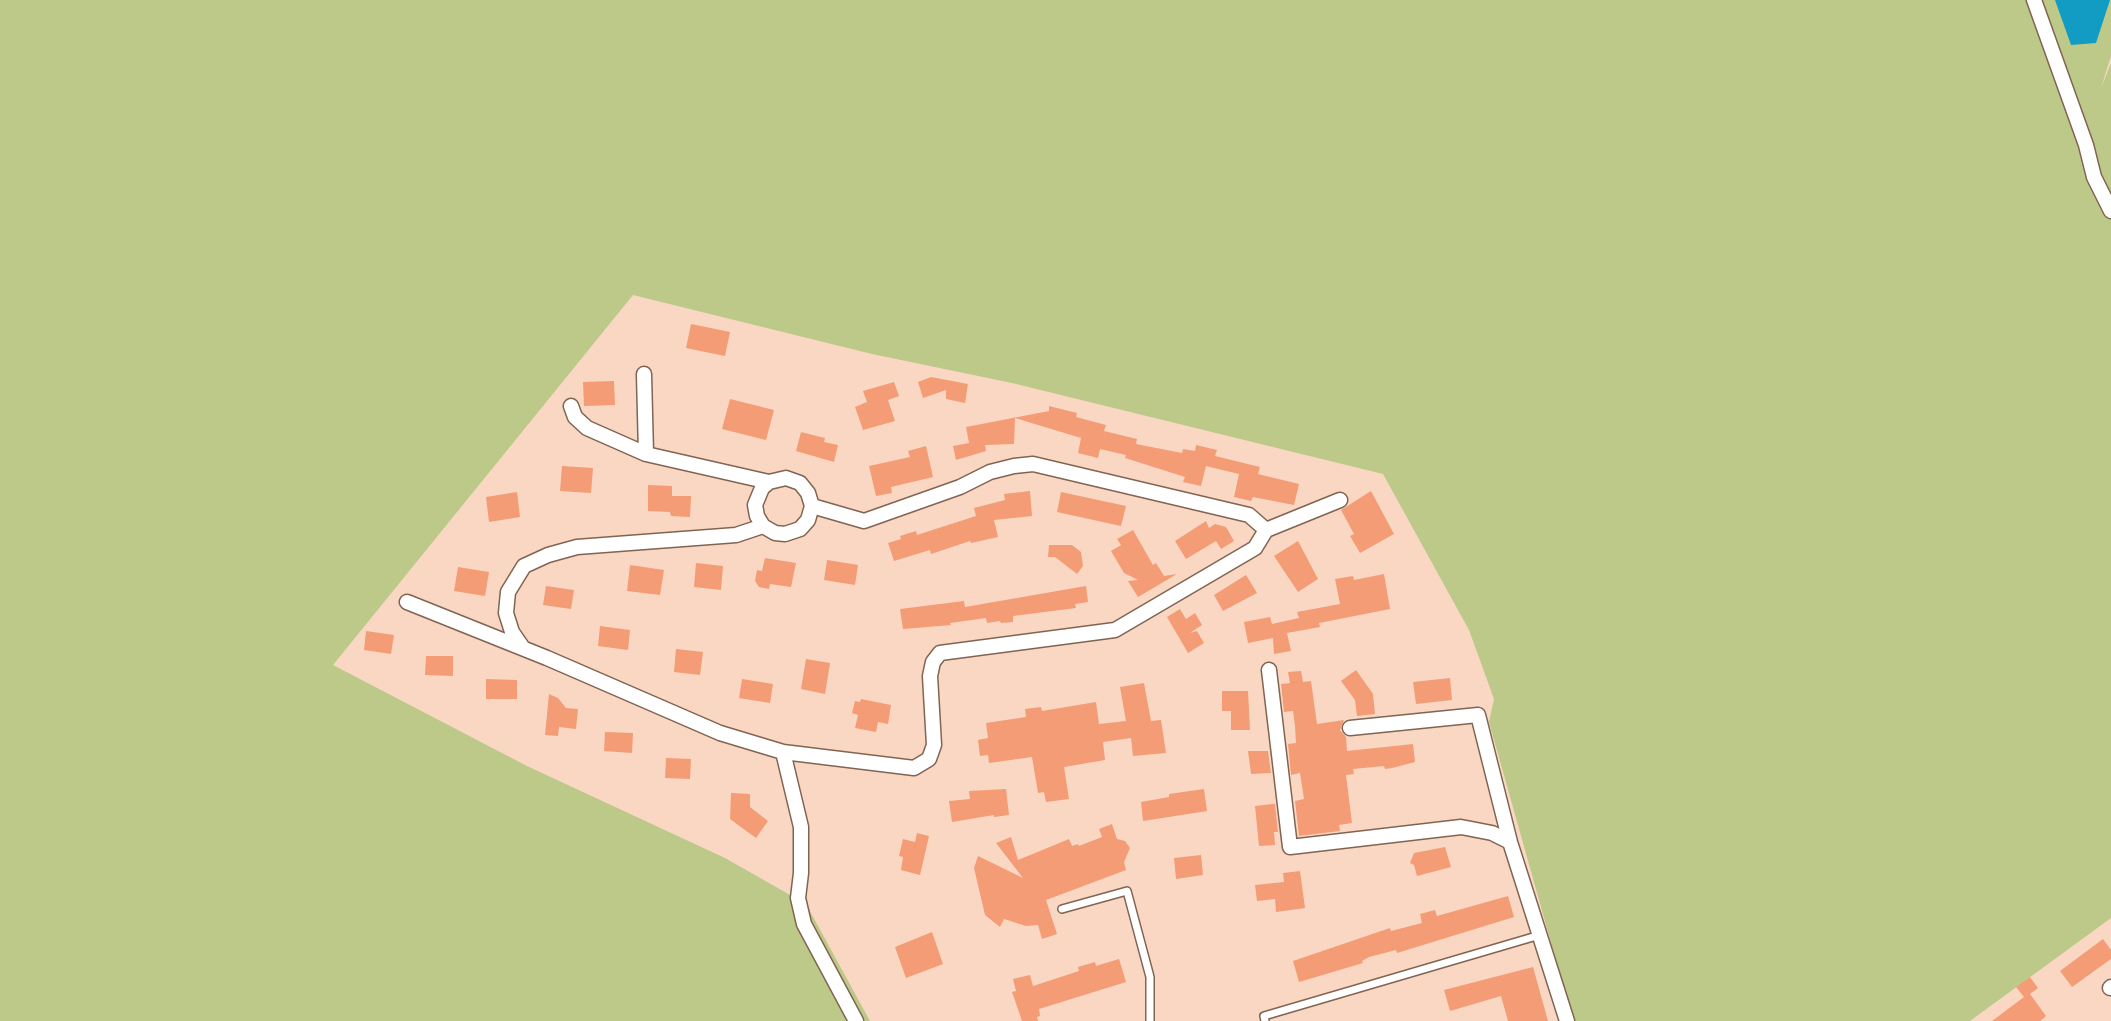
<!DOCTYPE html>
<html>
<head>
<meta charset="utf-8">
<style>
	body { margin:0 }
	canvas { display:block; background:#f9d7c3 }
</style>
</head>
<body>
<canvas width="2111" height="1021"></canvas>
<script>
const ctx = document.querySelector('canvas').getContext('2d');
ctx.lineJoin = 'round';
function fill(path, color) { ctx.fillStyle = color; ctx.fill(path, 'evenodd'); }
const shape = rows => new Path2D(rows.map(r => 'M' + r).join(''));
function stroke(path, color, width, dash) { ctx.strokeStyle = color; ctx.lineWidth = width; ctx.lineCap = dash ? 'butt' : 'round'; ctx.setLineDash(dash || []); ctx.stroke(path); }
const green = shape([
	[0,0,2111,0,2111,56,2101,88,2111,63,2111,918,1970,1021,1573,1021,1489,722,1494,699,1469,630,1383,474,1012,383,872,354,633,295,333,665,527,766,725,858,806,904,870,1021,0,1021]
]);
const water = shape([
	[2055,0,2110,0,2096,43,2071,45]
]);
const building = shape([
	[691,324,730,332,725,356,686,348],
	[931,377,968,384,965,403,946,399,946,390,923,398,918,382],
	[614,381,615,405,584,406,583,382],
	[894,382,899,396,888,400,895,421,863,430,855,407,867,402,863,391],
	[730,399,774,410,766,440,722,429],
	[1049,406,1077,413,1076,417,1106,425,1104,431,1137,439,1136,444,1182,453,1183,449,1195,451,1196,445,1217,450,1215,456,1260,467,1258,474,1299,484,1294,505,1253,497,1251,501,1234,497,1239,474,1206,466,1201,486,1183,482,1185,477,1125,458,1126,455,1100,449,1098,458,1078,453,1081,438,1015,418,1014,444,985,445,986,451,956,460,953,446,969,443,966,427,1049,411],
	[801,432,825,438,824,442,838,445,834,462,796,451],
	[926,446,933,477,891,487,892,493,876,496,869,466,910,457,908,451],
	[562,466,593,468,591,493,560,491],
	[648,485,672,486,672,496,691,496,690,517,671,516,670,512,648,511],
	[1030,491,1032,516,994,520,998,537,971,543,970,541,931,554,930,550,894,561,888,543,901,539,900,536,916,531,917,535,976,516,974,508,1005,500,1004,494],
	[1371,491,1394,534,1360,553,1350,536,1354,534,1341,510],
	[517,492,520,517,489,522,486,497],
	[1061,492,1126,506,1121,526,1057,512],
	[1206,521,1209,528,1215,524,1226,527,1234,541,1221,549,1216,541,1186,559,1175,541],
	[1133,530,1153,565,1156,563,1164,576,1177,574,1138,597,1128,581,1138,580,1124,573,1111,551,1121,545,1117,539],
	[1298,541,1318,579,1298,592,1274,556],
	[1049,545,1072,545,1081,552,1083,566,1077,574,1055,557,1048,557],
	[765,558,796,563,791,587,770,584,769,589,759,587,755,581,757,570,762,571],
	[827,560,858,565,855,585,824,580],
	[696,563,723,566,721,590,694,587],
	[630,565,664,570,660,595,627,591],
	[458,567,489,572,485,596,454,591],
	[1384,574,1390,609,1319,623,1320,627,1287,633,1291,651,1274,654,1273,638,1248,643,1244,622,1270,617,1272,624,1299,618,1297,612,1340,604,1335,579,1353,576,1354,580],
	[1246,575,1257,593,1223,611,1214,595],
	[546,586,574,590,571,609,543,605],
	[1086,586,1088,602,1075,604,1076,608,1013,616,1013,622,1001,623,1000,621,987,623,986,618,950,623,951,625,903,629,900,609,964,601,965,607],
	[1180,609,1186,619,1195,613,1202,625,1190,633,1197,631,1204,643,1188,653,1167,617],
	[600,626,630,630,628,650,598,646],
	[366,631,394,635,391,654,364,650],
	[676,649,703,652,700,675,674,672],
	[426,656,453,656,453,676,425,675],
	[806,659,830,663,825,694,801,689],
	[1356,670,1373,694,1375,714,1357,716,1355,700,1341,681],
	[1301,671,1303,682,1311,681,1317,724,1344,720,1340,730,1346,737,1347,751,1413,744,1415,762,1392,768,1385,769,1384,766,1353,769,1354,774,1346,775,1352,823,1339,825,1340,831,1299,836,1295,801,1304,799,1300,773,1291,775,1288,744,1296,743,1295,726,1293,711,1284,712,1281,684,1290,683,1288,672],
	[1450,678,1452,700,1416,704,1413,682],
	[486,679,517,680,517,699,486,699],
	[742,679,773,684,770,703,739,698],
	[1144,683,1151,721,1161,720,1166,753,1133,756,1131,738,1103,742,1105,760,1064,767,1069,799,1046,802,1044,792,1038,793,1032,757,989,763,988,755,980,756,978,740,988,738,986,723,1026,717,1025,709,1041,707,1042,711,1096,702,1099,724,1126,721,1120,687],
	[1222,691,1248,691,1250,730,1231,730,1231,711,1222,711],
	[549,694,558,698,566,708,578,709,576,729,559,727,558,736,545,735],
	[861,699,891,705,888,724,878,722,876,732,855,728,858,715,852,713,855,701,860,702],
	[605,732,633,733,632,753,604,751],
	[1248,751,1268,751,1271,773,1251,774],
	[666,758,691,759,690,779,665,778],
	[1006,789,1009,815,994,817,994,815,952,822,949,801,970,799,969,791],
	[1204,789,1207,811,1143,821,1141,802,1169,797,1169,794],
	[731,793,750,794,750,807,768,821,756,838,730,819],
	[1272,804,1275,804,1278,832,1274,832,1275,845,1259,846,1255,806],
	[1112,824,1117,839,1125,841,1130,848,1124,862,1126,870,1046,900,1057,934,1042,939,1038,925,1026,926,1004,919,1000,927,985,915,974,868,978,856,1023,878,996,843,1011,837,1018,860,1069,839,1072,846,1078,844,1079,846,1102,837,1099,829],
	[917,833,929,836,920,875,901,870,903,857,899,856,903,839,915,842],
	[1445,847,1451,867,1417,876,1414,865,1410,863,1414,853],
	[1201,855,1203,875,1176,879,1174,858],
	[1300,871,1305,908,1276,912,1275,899,1257,901,1255,885,1284,882,1283,873],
	[1508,896,1514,917,1397,953,1396,950,1369,957,1362,961,1363,963,1299,982,1293,961,1390,928,1391,931,1422,923,1420,914,1435,910,1437,916],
	[932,932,943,964,906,978,895,947],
	[2103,939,2111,950,2111,959,2072,987,2060,971],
	[1119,959,1126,982,1039,1009,1040,1016,1037,1017,1038,1021,1022,1021,1012,992,1016,991,1013,979,1030,975,1033,986,1079,971,1078,967,1095,962,1096,966],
	[1533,967,1548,1021,1508,1021,1501,996,1450,1011,1444,990],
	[2030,977,2038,988,2030,994,2046,1016,2040,1021,1992,1021,2024,997,2016,987]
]);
const service = shape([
	[1062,909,1127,891,1150,977,1150,1021],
	[1265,1021,1264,1016,1540,935]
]);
const minor = shape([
	[2034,0,2086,145,2094,177,2111,211],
	[644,374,646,454],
	[571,406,575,417,587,428,646,454,769,482,786,478,800,483,808,493,812,506,808,520,800,529,785,534,775,533,763,526,757,516,755,505,762,488,769,482],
	[812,506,864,521,960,487,990,472,1014,466,1033,464,1249,515,1266,530],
	[407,602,547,658,720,733,783,752,801,827,801,873,798,898,804,924,856,1021],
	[523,648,512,632,506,613,508,592,524,566,548,555,577,547,736,535,763,526],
	[1269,670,1290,847,1461,827,1492,833,1510,842],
	[1350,728,1478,715,1510,842,1567,1021],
	[783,752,914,768,929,759,934,745,930,676,933,662,940,653,1115,630,1255,548,1266,530,1340,500],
	[2110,988,2111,987]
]);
fill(green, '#bdc988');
fill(water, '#129bc3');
fill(building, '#f49c75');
stroke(service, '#816452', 10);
stroke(minor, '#816452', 17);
stroke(service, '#fff', 7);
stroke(minor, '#fff', 14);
</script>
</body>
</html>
